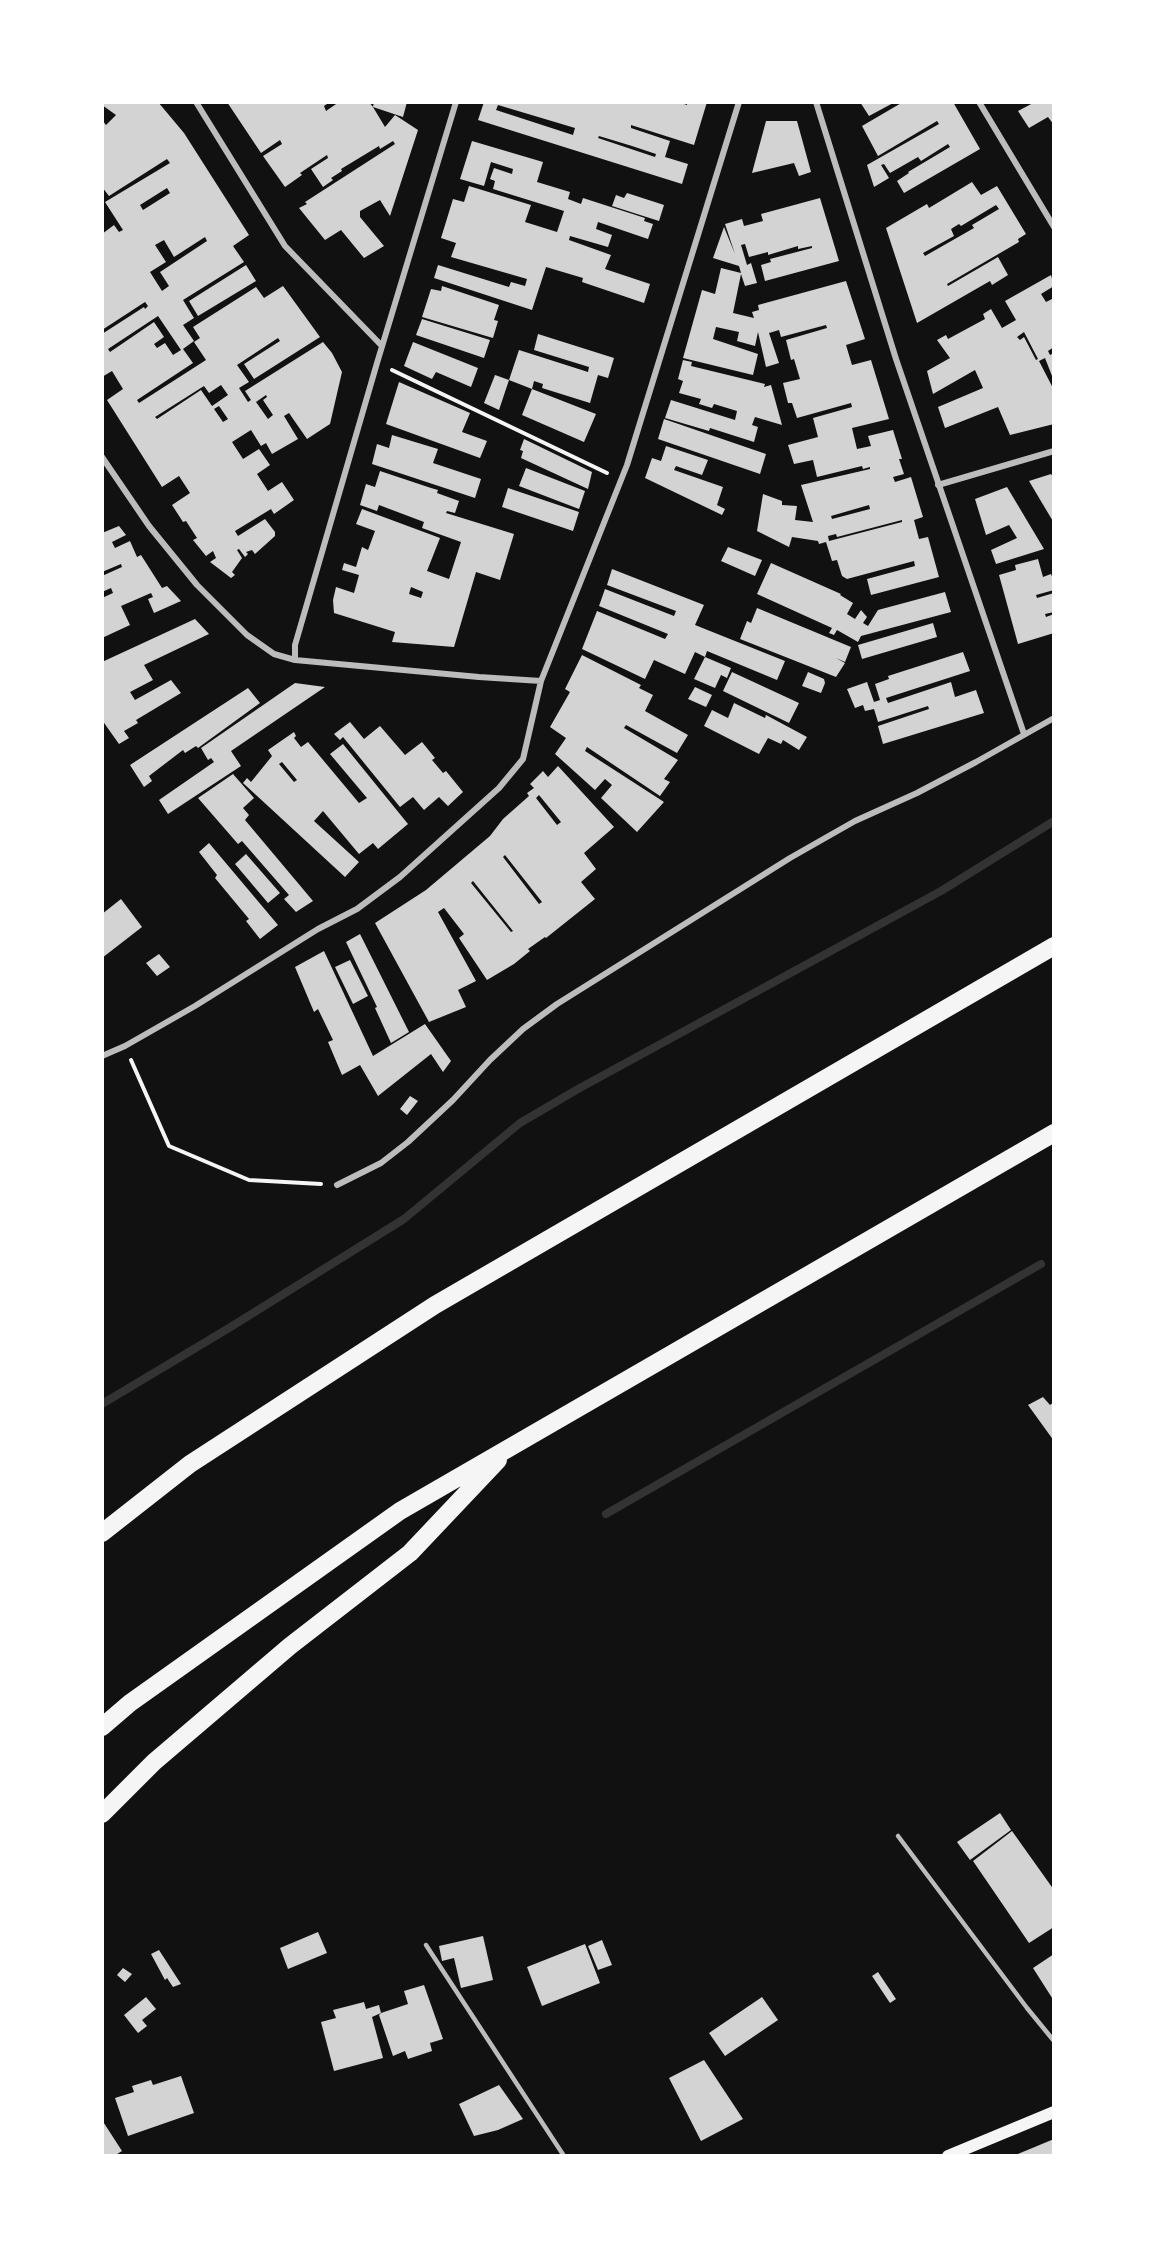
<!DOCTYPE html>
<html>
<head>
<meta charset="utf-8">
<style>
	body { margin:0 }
	#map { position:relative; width:1156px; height:2258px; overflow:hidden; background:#111; font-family:"Roboto Condensed",sans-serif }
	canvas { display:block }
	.frame { position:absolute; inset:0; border:104px solid #fff; pointer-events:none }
</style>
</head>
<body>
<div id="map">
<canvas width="1156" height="2258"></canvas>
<div class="frame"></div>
</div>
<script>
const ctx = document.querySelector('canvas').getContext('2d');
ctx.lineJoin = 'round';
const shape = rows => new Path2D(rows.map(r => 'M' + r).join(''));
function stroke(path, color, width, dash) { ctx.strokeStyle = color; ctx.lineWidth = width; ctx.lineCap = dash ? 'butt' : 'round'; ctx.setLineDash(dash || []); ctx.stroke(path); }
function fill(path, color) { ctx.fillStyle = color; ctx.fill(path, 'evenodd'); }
const stream = shape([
	[102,1404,229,1328,404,1219,520,1123,578,1089,941,891,1054,821],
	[606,1514,1041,1264]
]);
const building = shape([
	[102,102,158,102,184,133,249,235,233,246,244,262,183,300,194,318,183,325,194,341,183,349,193,363,137,400,139,403,206,360,194,342,200,338,193,327,256,287,264,298,283,286,320,337,254,379,244,364,280,341,278,338,237,365,249,382,239,388,248,402,251,400,245,391,323,342,332,353,342,372,330,424,307,439,289,413,284,416,298,439,272,454,266,443,261,446,251,430,232,442,243,459,259,449,270,465,257,474,268,491,282,482,294,500,274,514,271,509,235,531,238,536,265,519,275,532,275,536,255,554,252,550,246,552,248,554,245,557,239,549,237,550,242,558,232,572,235,575,231,578,210,562,216,558,213,551,206,556,193,540,197,538,186,521,183,522,172,505,190,493,179,476,162,487,107,400,123,389,112,371,102,377,102,334,144,307,145,309,148,306,145,302,102,330,102,234,114,225,119,232,123,230,105,202,170,163,167,159,109,196,102,187,102,120,106,125,116,115,102,105],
	[167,188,170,193,143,210,140,205],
	[205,237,207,241,160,272,169,286,162,291,150,272,166,262,155,245,164,240,174,257],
	[158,316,181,350,173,355,165,343,157,348,154,344,164,337,154,322,110,352,108,349],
	[221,385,228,395,212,406,201,390,157,419,155,417,204,386,209,393],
	[266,395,267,397,263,400,273,415,268,419,256,402],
	[219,406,228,419,223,422,214,409],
	[227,102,330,102,324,106,326,111,339,102,369,102,373,107,374,102,407,102,403,117,373,107,385,127,395,115,418,130,390,216,380,200,360,211,360,217,384,246,364,258,341,230,325,240,299,208,307,204,305,202,395,144,393,141,380,149,379,146,341,169,342,171,331,178,333,180,323,187,311,169,328,158,327,155,300,173,302,175,285,187,263,156,282,144,280,140,261,153],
	[484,102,678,102,687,105,687,102,707,102,694,145,631,125,631,128,670,141,665,157,688,164,682,184,478,120],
	[498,105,575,128,573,135,496,110],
	[599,136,632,146,656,154,655,157,598,138],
	[860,102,895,102,869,116],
	[903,102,953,102,980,149,904,193,897,181,909,173,908,172,950,147,948,144,921,161,918,157,890,173,884,164,881,165,889,178,874,187,867,165,939,124,937,121,878,156,862,126],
	[1035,102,1054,102,1054,125,1048,117,1029,128,1018,111],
	[766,121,797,121,811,172,799,176,794,163,752,173],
	[472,141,543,162,537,182,570,192,568,199,581,204,583,198,645,218,644,221,653,224,648,239,598,222,596,229,612,235,608,247,570,236,569,240,611,255,605,269,650,284,644,303,582,282,583,278,546,267,532,310,434,278,438,265,509,287,511,282,525,286,527,279,451,257,456,243,441,238,453,199,464,202,469,186,531,205,525,222,557,232,564,211,493,189,495,181,490,179,494,168,512,174,513,169,491,162,484,186,460,179],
	[972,182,981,195,997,186,1026,234,1018,239,1019,242,947,284,948,286,998,257,1008,275,992,285,990,281,917,323,886,228,927,204,929,208],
	[996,205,999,209,972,225,974,228,925,256,923,253,954,236,951,229,959,224,961,226],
	[627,193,664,205,659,221,612,206,616,195,624,198],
	[820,198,839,261,765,281,761,265,771,262,770,259,812,248,812,246,798,249,798,246,768,255,768,252,749,257,745,244,741,245,747,265,751,263,757,283,745,286,741,274,733,313,754,318,752,312,759,310,758,305,846,281,865,339,846,345,852,365,871,360,889,419,852,428,857,449,871,446,868,436,893,430,902,459,899,459,904,474,893,477,895,482,911,477,923,517,914,520,919,539,928,537,939,577,871,595,867,579,915,566,914,561,847,579,842,576,837,560,832,561,826,542,819,544,818,541,792,537,789,547,757,531,763,494,782,501,782,505,797,506,795,520,813,522,801,485,870,469,870,467,863,469,862,466,817,477,813,460,794,464,788,445,818,437,813,418,852,407,851,403,797,418,792,403,788,403,783,383,800,379,794,359,791,360,786,340,827,328,826,325,781,337,779,330,769,333,779,363,766,367,758,332,755,346,737,341,739,332,716,327,713,339,758,354,753,375,683,358,702,290,715,294,721,268,741,273,739,266,713,258,724,227,735,254,725,224,742,219,744,226,763,221,761,214],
	[869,505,870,509,832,519,831,516],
	[902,520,902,522,829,541,828,536,836,534,837,537],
	[246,265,256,281,198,316,189,301],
	[1051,275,1054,286,1041,294,1046,302,1054,298,1054,347,1048,351,1050,355,1054,353,1054,381,1045,358,1039,361,1054,390,1054,424,1010,435,998,407,945,428,938,407,983,388,975,370,933,394,927,371,950,358,937,340,946,335,948,339,985,319,983,314,991,309,1002,328,1016,320,1005,301],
	[1024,332,1038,359,1036,360,1024,337,1020,340,1017,337],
	[442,286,499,305,494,320,498,321,493,338,422,317,431,289,441,291],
	[422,319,490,340,484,358,416,335],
	[538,334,614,358,608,378,598,375,590,403,542,388,543,384,534,381,532,389,509,380,519,350,588,372,589,367,534,350],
	[413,342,478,368,471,387,436,372,432,379,404,366],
	[683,360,692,362,691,366,765,384,764,387,771,385,782,425,755,417,752,425,758,427,754,442,710,428,709,431,665,418,671,400,735,420,737,411,714,404,712,408,699,404,701,399,679,393,683,381,678,379],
	[495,375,509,380,499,410,484,403],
	[399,382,470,413,462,432,487,441,480,458,386,424],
	[532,389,596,414,584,442,522,415],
	[664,419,766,454,760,474,658,439],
	[392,435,438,449,433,463,481,479,475,498,372,464,377,444,389,448],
	[524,439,592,472,588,489,521,458,523,451,520,450],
	[666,446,708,460,702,475,676,466,674,470,723,487,717,505,725,509,722,515,645,478,652,458,661,461],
	[526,468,585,491,579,509,519,486],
	[380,471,431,488,438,490,437,493,459,501,455,513,447,511,446,513,514,534,500,580,476,572,454,647,392,642,395,632,334,613,333,600,336,587,354,593,359,575,342,570,344,563,356,567,362,547,368,550,375,531,356,524,362,509,440,538,427,571,449,579,461,542,422,528,424,522,379,505,377,511,360,505,366,484,375,487],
	[411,587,423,592,421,598,409,594],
	[1051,474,1054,479,1054,523,1029,481],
	[1007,487,1044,549,996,564,991,550,1017,538,1009,525,986,535,975,499],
	[508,488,579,512,573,531,502,507],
	[119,526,126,535,112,542,115,548,130,541,137,557,141,555,162,588,167,586,181,601,154,613,148,599,153,597,151,593,121,606,130,625,102,638,102,598,113,593,111,588,102,592,102,576,122,567,121,564,102,572,102,533],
	[728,547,762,560,755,576,721,561],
	[1038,559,1043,577,1051,574,1054,581,1054,590,1036,595,1037,598,1054,593,1054,612,1045,614,1046,617,1054,614,1054,633,1018,644,999,575,1016,570,1015,565],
	[771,563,841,594,840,595,853,603,847,614,855,619,861,610,867,617,863,623,868,626,878,610,945,592,951,612,861,636,858,642,837,630,834,635,829,633,832,628,757,594],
	[612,569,704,605,695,625,785,661,777,680,707,651,705,657,695,652,685,674,654,660,645,679,582,649,597,611,665,639,668,634,599,606,605,589,674,616,676,611,607,585],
	[757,608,851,647,845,662,836,658,845,663,836,677,740,639,747,621,751,623],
	[195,619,209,634,144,665,153,680,130,692,135,700,171,680,181,693,136,720,138,723,124,731,129,738,119,744,102,720,102,662],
	[933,623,937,637,862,659,858,645],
	[963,652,970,671,886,698,888,703,951,682,955,697,976,690,984,713,883,744,878,726,929,709,928,706,878,722,874,709,865,711,863,705,855,708,847,689,867,682,874,702,880,700,875,684,889,679,888,676],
	[582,655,641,685,639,688,653,695,645,711,688,735,677,753,626,725,624,728,678,760,664,779,670,782,660,796,587,747,585,751,664,802,637,832,601,798,612,785,605,779,595,790,555,754,566,738,550,727,570,692,565,689],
	[705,657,731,668,727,678,721,675,715,688,694,679],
	[732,672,799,703,789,723,723,691],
	[808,672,824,679,825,683,821,693,802,686],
	[295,683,325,687,231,751,241,766,168,814,159,800,214,762,211,758,208,760,201,748],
	[695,687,712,695,706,707,688,699],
	[248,688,260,703,198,748,196,746,185,753,183,750,149,776,152,781,144,787,130,765],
	[734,703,765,718,766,715,807,737,799,750,783,740,781,744,768,738,759,754,704,726,712,710,728,718],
	[350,722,364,739,380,726,405,755,422,742,435,758,432,760,443,773,446,771,463,792,448,806,439,797,424,810,413,797,400,807,343,737,340,740,334,734],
	[294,732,296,736,294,738,301,747,308,742,359,803,367,798,330,754,343,744,408,824,378,849,373,843,359,854,323,811,314,821,359,862,345,877,243,783,247,778,251,782,272,756,268,750],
	[282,762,297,780,294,782,279,764],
	[558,766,614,827,584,853,596,869,581,882,595,899,546,938,545,937,528,949,530,951,514,964,487,980,459,938,464,934,444,908,438,912,476,981,458,990,466,1007,429,1022,375,923,426,890,490,836,503,819,529,796,527,793,534,788,530,784,543,771,548,777],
	[539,795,561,822,557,825,536,798],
	[505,855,542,902,539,904,503,857],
	[473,881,513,931,511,932,471,883],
	[233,774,254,798,243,808,249,815,245,820,313,901,296,912,284,899,289,895,242,841,238,844,198,798],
	[209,843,278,925,260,939,246,921,249,919,215,878,217,875,199,852],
	[246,854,280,893,268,903,235,864],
	[121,899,142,927,102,958,102,914],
	[360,934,409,1032,391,1043,375,1008,377,1007,346,942],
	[324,951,373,1056,425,1024,451,1061,443,1072,431,1054,378,1096,360,1065,342,1075,328,1042,333,1040,318,1009,314,1012,295,967],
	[159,954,170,967,157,976,146,963],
	[350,960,368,996,353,1004,335,967],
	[410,1096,418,1101,407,1115,400,1109],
	[1043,1397,1050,1405,1054,1402,1054,1441,1028,1405],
	[1000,1813,1011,1830,970,1860,957,1842],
	[1012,1831,1054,1890,1054,1927,1029,1943,973,1861],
	[318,1932,327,1953,288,1969,280,1948],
	[483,1936,493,1980,461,1988,454,1958,442,1961,439,1946],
	[602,1940,612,1965,598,1970,588,1946],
	[585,1944,600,1983,542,2006,527,1967],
	[159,1950,181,1984,173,1987,167,1978,165,1980,151,1954],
	[1054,1954,1054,2001,1033,1968],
	[123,1968,132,1974,125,1982,117,1975],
	[878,1972,896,1999,890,2003,872,1976],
	[424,1985,443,2039,430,2043,432,2051,408,2059,405,2051,393,2056,379,2015,381,2013,372,2017,383,2058,334,2071,321,2022,336,2018,333,2010,364,2002,366,2009,379,2005,381,2013,408,2004,404,1991],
	[146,1997,156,2009,142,2020,147,2026,138,2033,124,2015],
	[762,1997,778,2020,725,2056,709,2033],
	[704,2060,743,2119,701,2141,669,2078],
	[181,2076,194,2113,128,2136,115,2098,134,2092,132,2086,151,2080,153,2085],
	[499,2085,523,2119,498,2130,474,2136,459,2104],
	[102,2120,122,2151,114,2156,102,2156],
	[1054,2139,1054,2156,1013,2156]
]);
const path = shape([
	[392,370,607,473],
	[131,1060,169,1146,249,1180,321,1184]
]);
const service = shape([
	[898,1836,1027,2008,1054,2041],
	[426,1945,564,2156]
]);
const minor = shape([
	[196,102,285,246,382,346],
	[816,102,896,359,1024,734],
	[979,102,1054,227],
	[102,457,149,526,197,585,247,635,274,654,295,660,479,677,541,681],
	[938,485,1054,451],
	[295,660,295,645,377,363,456,102],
	[102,1056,125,1046,195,1006,318,929,357,909,400,877,499,788,523,759,541,681,627,465,739,102],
	[337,1185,381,1163,408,1142,453,1100,490,1060,523,1029,557,1004,790,858,855,821,917,793,976,762,1054,718]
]);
const secondary = shape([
	[948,2156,1054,2112]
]);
const motorway = shape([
	[102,1533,190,1464,435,1305,1054,946],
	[102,1727,130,1703,400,1511,1054,1133],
	[102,1814,154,1762,290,1646,410,1553,498,1460]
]);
stroke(stream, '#333', 8);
fill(building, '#d3d3d3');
stroke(path, '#f5f5f5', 4);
stroke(service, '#bcbcbc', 4.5);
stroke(minor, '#bcbcbc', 6);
stroke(secondary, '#f5f5f5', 12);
stroke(motorway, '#f5f5f5', 18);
</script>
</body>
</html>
